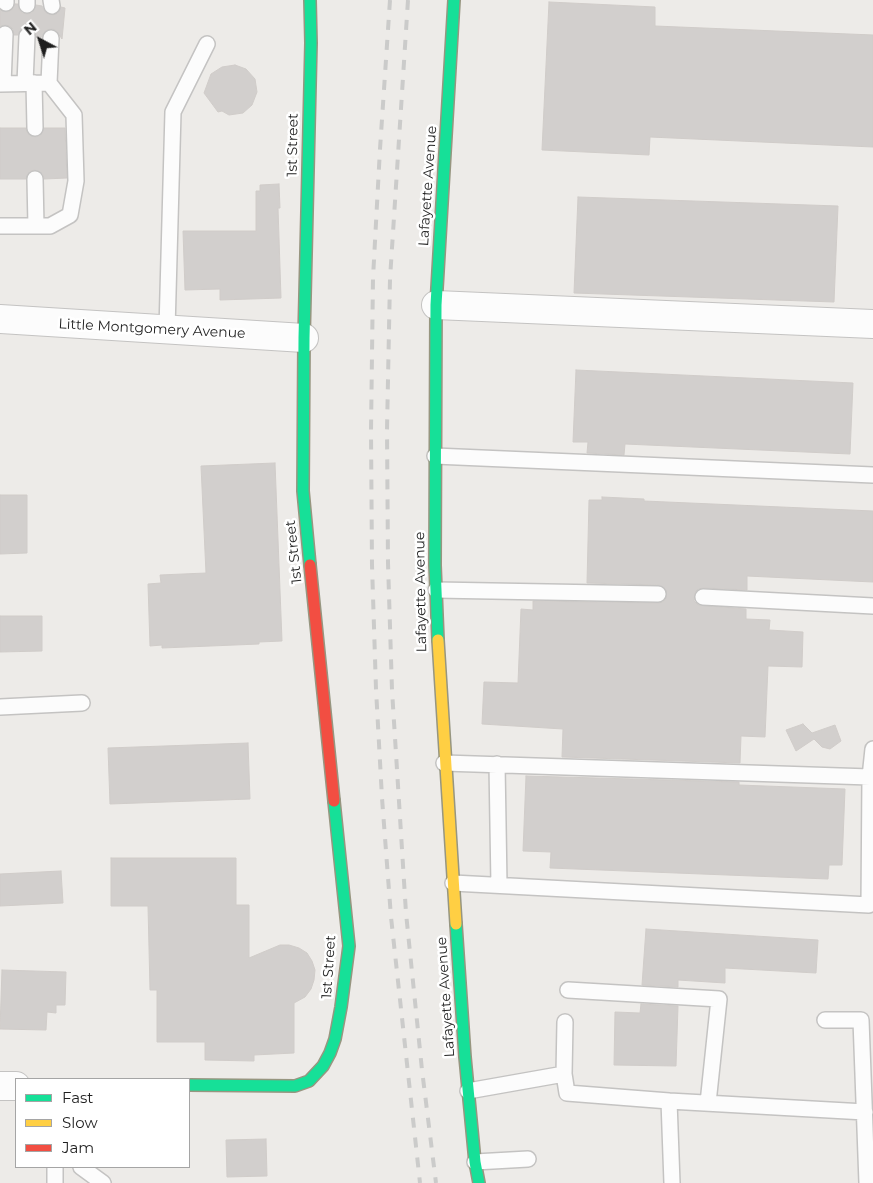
<!DOCTYPE html>
<html>
<head>
<meta charset="utf-8">
<style>
	body { margin:0 }
	#map { position:relative; width:873px; height:1183px; overflow:hidden; background:#edebe8; font-family:Montserrat,sans-serif }
	canvas { display:block }
	.legend { position:absolute; left:15px; top:1078px; width:175px; height:90px; box-sizing:border-box; background:#fff; border:1px solid #a5a5a5; margin:0; padding:6px 9px; list-style:none; font-size:15px; color:#1f1f1f }
	.legend li { display:flex; align-items:center; gap:10px; height:25px }
	.legend b { width:25px; border:1px solid #a5a5a5 }
	.north { position:absolute; left:15px; top:15px; width:50px; height:50px; -webkit-text-stroke:4px #fff; paint-order:stroke; rotate:320deg; font-size:14px; font-weight:700; line-height:20px; text-align:center; color:#1f1f1f }
	.north::after { content:''; display:block; margin:auto; width:18px; height:22px; background:#1f1f1f; clip-path:polygon(50% 0,100% 100%,50% 72%,0 100%) }
</style>
</head>
<body>
<div id="map">
<canvas width="873" height="1183"></canvas>
<ul class="legend">
<li><b style="height:6px;background:#16e098"></b>Fast</li>
<li><b style="height:6px;background:#ffcf43"></b>Slow</li>
<li><b style="height:6px;background:#f24e42"></b>Jam</li>
</ul>
<div class="north">N</div>
</div>
<script>
const ctx = document.querySelector('canvas').getContext('2d');
ctx.lineJoin = 'round';
function fill(path, color) { ctx.fillStyle = color; ctx.fill(path, 'evenodd'); }
const shape = rows => new Path2D(rows.map(r => 'M' + r).join(''));
function stroke(path, color, width, dash) { ctx.strokeStyle = color; ctx.lineWidth = width; ctx.lineCap = dash ? 'butt' : 'round'; ctx.setLineDash(dash || []); ctx.stroke(path); }
function write(font, color, halo, rows, align = 'center') {
  ctx.font = font + ' Montserrat,sans-serif'; ctx.lineWidth = 5; ctx.setLineDash([]); ctx.textBaseline = 'middle'; ctx.strokeStyle = halo; ctx.fillStyle = color; for (const [text, x, y, turn = 0] of rows) {
    ctx.save(); ctx.translate(x, y); ctx.rotate((+turn || 0) * Math.PI / 180); ctx.textAlign = isNaN(turn) ? turn : align; if (halo) ctx.strokeText(text, 0, 0); ctx.fillText(text, 0, 0); ctx.restore();
  }
}
const building = shape([
	[549,2,655,7,655,26,873,35,873,147,650,137,649,155,542,150,549,2],
	[15,4,18,4,19,9,22,13,27,14,32,13,36,5,42,6,45,12,53,15,58,13,61,7,65,8,62,39,56,30,52,29,46,30,42,37,36,37,35,31,28,27,22,28,18,35,14,35,13,29,10,26,5,25,0,26,0,10,6,12,10,11,15,4],
	[235,65,246,69,255,79,257,92,252,105,243,113,229,115,222,111,218,112,204,93,211,74,222,67,235,65],
	[0,128,26,128,27,133,35,137,40,136,44,128,65,128,67,178,44,179,43,174,35,170,30,171,26,179,0,179,0,128],
	[279,184,280,208,278,208,281,298,220,300,220,289,185,290,183,231,256,231,256,191,260,191,260,185,279,184],
	[578,197,838,206,834,302,574,293,578,197],
	[576,370,853,383,850,454,625,444,624,455,587,453,588,442,573,442,576,370],
	[275,463,282,641,259,642,259,644,162,648,162,645,150,646,148,584,161,583,160,575,206,573,201,466,275,463],
	[0,495,27,495,27,553,0,554,0,495],
	[602,497,644,499,644,501,873,511,873,582,747,576,747,590,704,588,698,589,695,592,694,601,698,605,746,609,746,619,770,620,769,630,803,632,802,667,768,666,765,737,741,736,740,763,562,757,563,729,482,724,484,682,518,683,521,609,533,610,533,601,658,603,663,602,666,598,666,590,659,585,587,583,589,500,602,500,602,497],
	[0,616,42,616,42,651,0,652,0,616],
	[803,724,812,733,835,725,841,741,830,749,822,747,814,739,796,751,786,730,803,724],
	[248,743,250,799,110,804,108,748,248,743],
	[526,776,739,782,739,785,845,789,842,865,829,865,828,879,550,868,551,852,523,851,526,776],
	[111,858,236,858,236,905,249,905,249,958,280,945,289,945,299,948,307,953,312,961,315,970,314,980,311,989,305,997,294,1003,294,1053,254,1055,254,1061,205,1060,205,1042,157,1042,157,990,150,990,148,906,111,906,111,858],
	[61,871,63,903,0,906,0,874,61,871],
	[646,929,818,940,816,973,725,968,725,983,678,980,678,987,642,985,646,929],
	[2,970,66,972,65,1005,56,1005,56,1013,47,1012,46,1030,0,1029,2,970],
	[641,1004,678,1006,676,1066,614,1065,615,1012,640,1013,641,1004],
	[266,1139,267,1176,227,1177,226,1140,266,1139]
]);
const lane = shape([
	[6,0,6,3],
	[51,0,52,6],
	[27,5,27,0],
	[25,83,27,36],
	[34,83,35,128],
	[49,83,51,38],
	[0,84,49,83,74,115,76,181,70,215,50,226,0,226],
	[3,84,5,34],
	[35,179,36,226],
	[167,329,173,112,207,44],
	[435,456,873,475],
	[436,590,658,594],
	[703,597,873,606],
	[0,707,82,703],
	[444,763,870,777,869,905,453,883],
	[497,764,499,885],
	[870,777,873,749],
	[568,990,719,999,708,1103],
	[825,1020,861,1020,867,1183],
	[564,1074,567,1093,669,1101,672,1183],
	[468,1091,564,1074,565,1022],
	[669,1101,865,1112],
	[475,1162,528,1159],
	[55,1167,55,1183],
	[81,1167,103,1183]
]);
const street = shape([
	[436,305,873,324],
	[0,319,304,338],
	[0,1086,16,1086]
]);
const fast = shape([
	[310,0,311,43,304,338,303,491,310,565],
	[438,640,435,565,436,305,454,0],
	[456,924,465,1057,475,1162,479,1183],
	[189,1085,295,1086,309,1081,323,1066,330,1053,335,1039,341,1007,349,946,334,801]
]);
const slow = shape([
	[438,640,456,924]
]);
const jam = shape([
	[310,565,334,801]
]);
const rail = shape([
	[390,0,380,149,373,278,371,431,372,565,376,689,382,798,391,917,420,1183],
	[408,0,390,279,387,430,388,563,392,690,406,913,422,1070,436,1183]
]);
const streetNames = [
	["1st Street",293,145,-89],
	["Lafayette Avenue",428,186,-86],
	["Little Montgomery Avenue",152,329,3],
	["1st Street",294,552,-96],
	["Lafayette Avenue",421,592,-91],
	["1st Street",329,967,-86],
	["Lafayette Avenue",446,997,-94]
];
fill(building, '#d2cfcd');
stroke(building, '#d0ccc9', 1);
stroke(lane, '#c4c3c2', 18);
stroke(street, '#c4c3c2', 30);
stroke(fast, '#979680', 14);
stroke(slow, '#979680', 14);
stroke(jam, '#979680', 14);
stroke(lane, '#fcfcfc', 15);
stroke(street, '#fcfcfc', 28);
stroke(fast, '#16e098', 11);
stroke(slow, '#ffcf43', 11);
stroke(jam, '#f24e42', 11);
stroke(rail, '#cbcbca', 4, [10, 10]);
write('14px', '#1f1f1f', '#fff', streetNames);
</script>
</body>
</html>
